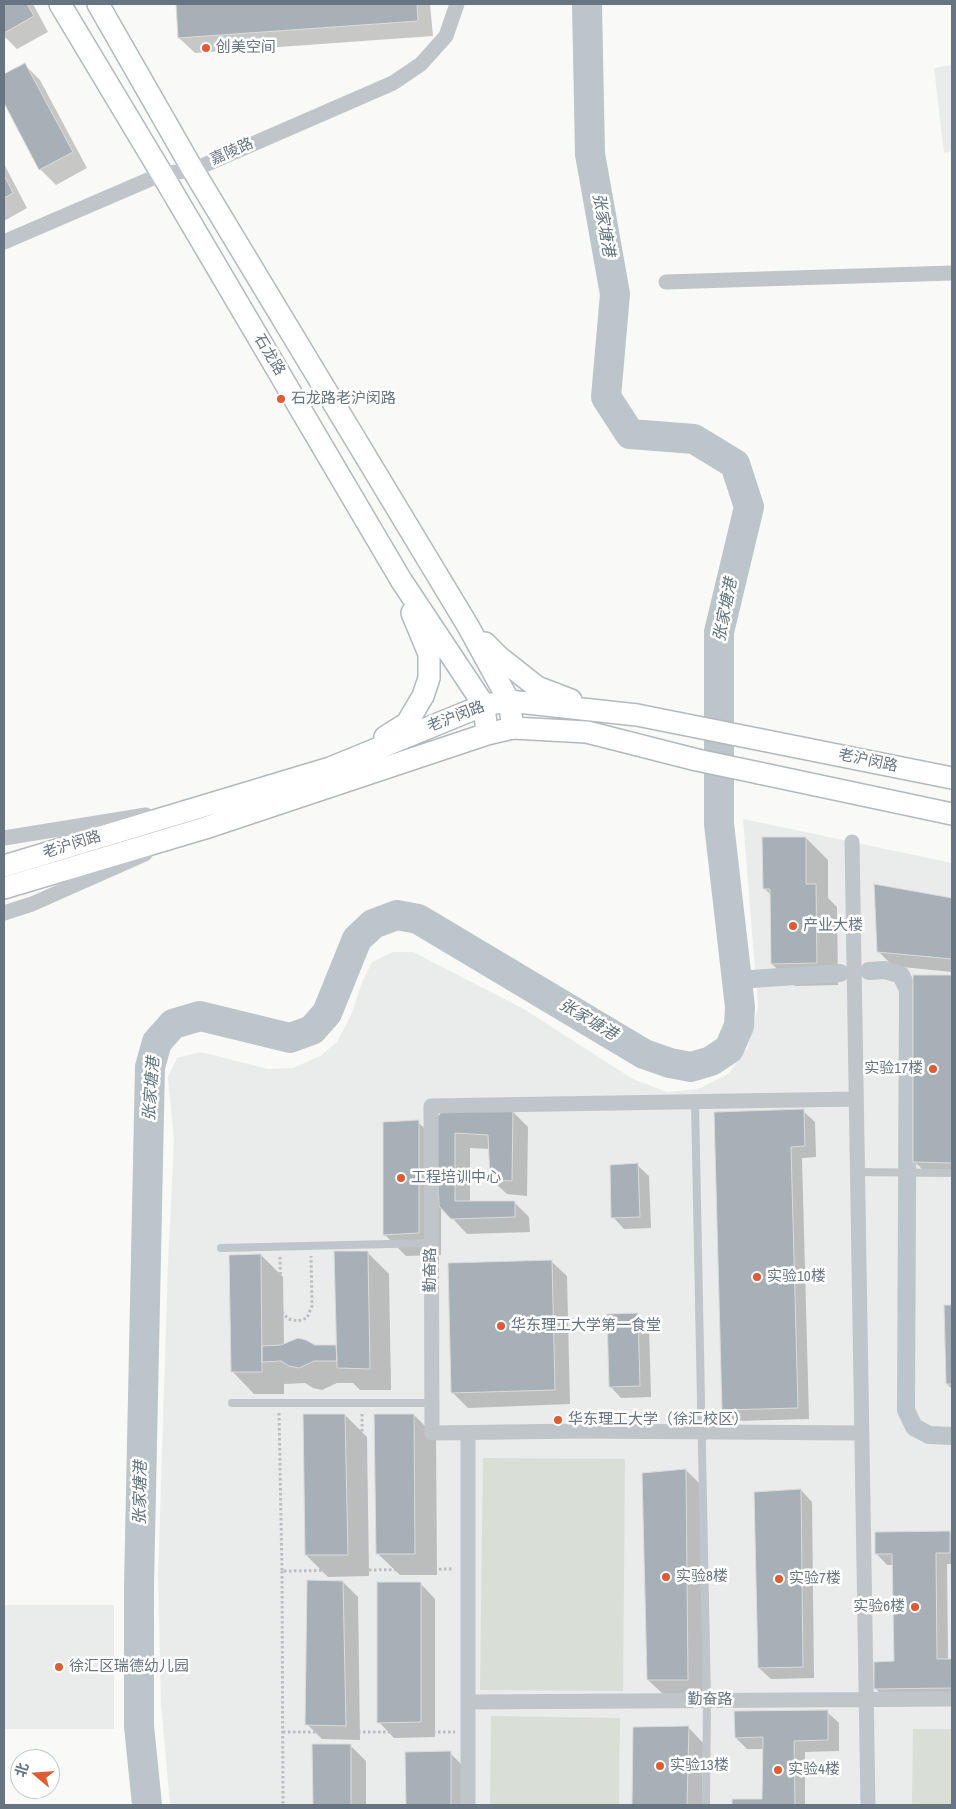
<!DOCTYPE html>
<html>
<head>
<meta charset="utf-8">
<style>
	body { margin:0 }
	#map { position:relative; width:956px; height:1809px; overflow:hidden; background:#f9faf7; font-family:"Archivo Narrow","Noto Sans SC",sans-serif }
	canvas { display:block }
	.frame { position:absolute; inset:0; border:5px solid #667581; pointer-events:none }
	.north { position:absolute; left:10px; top:1749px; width:50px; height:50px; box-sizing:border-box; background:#fff; border:1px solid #c2c8cd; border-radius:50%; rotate:288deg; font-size:14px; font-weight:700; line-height:20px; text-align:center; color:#667581 }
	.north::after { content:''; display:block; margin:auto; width:18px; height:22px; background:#de5c33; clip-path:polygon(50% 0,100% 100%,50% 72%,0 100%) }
</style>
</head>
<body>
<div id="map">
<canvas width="956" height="1809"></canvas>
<div class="frame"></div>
<div class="north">北</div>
</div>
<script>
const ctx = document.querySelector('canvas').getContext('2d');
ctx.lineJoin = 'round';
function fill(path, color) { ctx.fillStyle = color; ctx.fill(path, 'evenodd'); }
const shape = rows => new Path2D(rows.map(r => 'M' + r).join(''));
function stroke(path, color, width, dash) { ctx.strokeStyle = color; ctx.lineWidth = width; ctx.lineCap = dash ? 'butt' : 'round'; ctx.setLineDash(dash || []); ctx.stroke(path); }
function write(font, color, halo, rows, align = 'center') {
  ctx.font = font + ' "Archivo Narrow","Noto Sans SC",sans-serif'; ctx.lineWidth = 5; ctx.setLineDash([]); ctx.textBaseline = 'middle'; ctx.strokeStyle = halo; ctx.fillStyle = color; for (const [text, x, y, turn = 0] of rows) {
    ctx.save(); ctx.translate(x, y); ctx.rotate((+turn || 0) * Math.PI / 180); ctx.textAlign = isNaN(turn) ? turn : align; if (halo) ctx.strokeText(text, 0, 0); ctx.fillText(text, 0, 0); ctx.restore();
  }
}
const built = shape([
	[952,65,952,151,944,153,934,68],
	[743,819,952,863,952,1805,170,1805,161,1703,158,1576,168,1265,174,1140,168,1077,177,1058,201,1052,268,1069,293,1068,320,1056,337,1042,351,1015,363,980,372,962,393,952,413,952,522,1008,633,1079,667,1092,698,1089,728,1074,748,1047,758,1007],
	[4,1605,114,1605,114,1729,4,1729]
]);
const green = shape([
	[483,1458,625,1459,623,1691,480,1690],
	[491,1716,620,1718,619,1805,490,1805],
	[913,1729,952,1729,952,1805,912,1805]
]);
const shadow = shape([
	[4,4,33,4,48,32,17,49,4,36],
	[177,4,430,4,433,36,195,53,179,38],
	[25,65,40,80,87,168,56,185,40,169,4,101,4,76],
	[4,164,27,208,4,221],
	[806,838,828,860,828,898,837,907,838,985,795,986,772,964,772,896,764,888],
	[875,886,952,900,952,972,893,966,878,951],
	[914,976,952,976,952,1173,926,1173,915,1162],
	[803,1111,815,1122,816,1157,802,1158,809,1419,735,1421,723,1409,716,1113],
	[513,1112,528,1127,527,1196,507,1194,491,1179,490,1149,470,1148,470,1202,514,1202,529,1217,530,1232,467,1234,441,1206,441,1255,406,1256,384,1234,418,1122,438,1142,438,1119],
	[637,1165,649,1176,651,1228,624,1229,613,1217],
	[367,1252,389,1274,391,1390,360,1390,353,1383,337,1383,322,1390,313,1388,305,1383,284,1384,284,1394,254,1394,232,1371,261,1255,283,1277,284,1345,314,1347,337,1346],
	[551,1261,567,1276,570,1404,468,1408,452,1392],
	[946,1306,952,1306,952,1389,947,1384],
	[638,1315,649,1326,651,1397,621,1398,610,1386],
	[345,1415,367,1437,369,1576,328,1577,306,1555],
	[414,1415,436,1437,437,1575,400,1575,377,1553],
	[686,1470,701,1485,703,1695,664,1695,648,1680],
	[801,1490,812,1502,814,1678,771,1679,759,1668],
	[950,1532,952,1535,952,1564,947,1564,948,1661,952,1661,952,1699,887,1700,876,1689,895,1663,894,1565,887,1565,876,1553],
	[343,1582,358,1597,360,1740,322,1739,307,1724],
	[420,1583,435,1599,435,1737,394,1738,379,1722],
	[827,1712,839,1723,839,1751,805,1752,805,1805,734,1805,734,1800,763,1801,764,1749,747,1749,736,1738],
	[688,1727,703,1743,702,1805,633,1805,635,1728],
	[313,1746,351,1746,366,1761,366,1805,314,1805],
	[407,1753,450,1753,465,1768,465,1805,407,1805]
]);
const canal = shape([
	[869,971,885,970,901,975,908,990,906,1410,914,1427,929,1435,952,1436],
	[737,980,840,973]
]);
const river = shape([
	[147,1805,139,1726,139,1585,150,1067,157,1042,173,1024,200,1016,290,1038,312,1030,327,1013,357,939,373,924,397,915,418,919,644,1054,670,1063,691,1067,711,1061,729,1049,739,1026,740,1007,719,824,719,632,749,507,735,464,694,439,630,434,606,397,615,294,590,154,587,4]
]);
const building = shape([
	[4,4,27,4,34,16,4,33,4,4],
	[176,4,417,4,418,21,178,38,176,4],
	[25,63,73,152,39,170,4,103,4,74,25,63],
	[4,175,13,193,4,198,4,175],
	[762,837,806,837,806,884,816,884,817,963,771,964,770,889,763,889,762,837],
	[874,884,952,898,952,959,877,952,874,884],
	[913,975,952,975,952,1163,913,1162,913,975],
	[804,1109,805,1146,791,1147,798,1408,722,1410,714,1112,804,1109],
	[513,1110,512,1181,490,1180,488,1135,455,1133,455,1201,515,1201,515,1217,451,1219,439,1206,436,1119,442,1111,513,1110],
	[419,1120,419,1233,383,1235,383,1122,419,1120],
	[638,1163,640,1217,611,1218,610,1165,638,1163],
	[334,1251,368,1251,370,1369,337,1368,334,1251],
	[261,1254,262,1372,231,1372,229,1255,261,1254],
	[552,1260,555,1390,451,1393,448,1263,552,1260],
	[944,1305,952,1305,952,1384,946,1384,944,1305],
	[638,1313,640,1386,609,1387,607,1314,638,1313],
	[298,1338,306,1340,315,1345,336,1345,337,1361,314,1361,299,1368,289,1366,281,1361,262,1362,262,1346,281,1345,298,1338],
	[303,1414,345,1414,348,1555,305,1555,303,1414],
	[374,1414,414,1414,415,1554,376,1554,374,1414],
	[686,1469,688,1680,647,1680,642,1473,686,1469],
	[801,1489,803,1667,758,1668,754,1492,801,1489],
	[950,1531,950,1553,936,1553,937,1659,952,1659,952,1688,874,1689,874,1662,894,1661,892,1554,875,1554,875,1532,950,1531],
	[307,1580,343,1581,346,1726,305,1725,307,1580],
	[377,1582,421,1582,421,1722,377,1723,377,1582],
	[828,1710,828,1740,794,1741,795,1805,732,1805,732,1799,762,1799,763,1737,735,1738,734,1711,828,1710],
	[689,1726,687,1805,632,1805,633,1727,689,1726],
	[312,1744,351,1744,351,1805,313,1805,312,1744],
	[451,1751,451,1805,406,1805,405,1752,451,1751]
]);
const path = shape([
	[280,1257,281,1306,283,1314,289,1319,298,1321,307,1318,312,1306,311,1256],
	[279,1413,282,1571,453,1569],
	[362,1414,363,1570],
	[282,1571,283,1805],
	[283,1732,455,1732]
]);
const lane = shape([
	[695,1102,707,1700,706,1805],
	[858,1172,952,1173],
	[221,1248,431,1243],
	[232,1403,432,1403]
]);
const street = shape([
	[4,242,162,174,193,170,393,83,421,64,446,36,457,4],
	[666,282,952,273],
	[4,838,146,815],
	[852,842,868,1805],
	[4,913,32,904,145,854],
	[856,1099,431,1106,432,1433,579,1431,862,1433],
	[468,1434,468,1805],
	[468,1702,952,1699]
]);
const secondary = shape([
	[60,4,162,174,401,580,484,705,487,734],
	[98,4,193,170,468,626,509,701,513,728],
	[485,643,499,657,537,687,571,700],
	[385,737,407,723,423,696,429,678,429,654,412,613],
	[759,773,952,814],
	[4,866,330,768,484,705,509,701,637,715,952,778],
	[4,888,205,828,487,734,513,728,587,732,697,760]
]);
const secondaryBridge = shape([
	[697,760,759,773]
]);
const markers = [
	[206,48,5,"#de5c33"],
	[281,399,5,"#de5c33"],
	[793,926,5,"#de5c33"],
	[933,1069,5,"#de5c33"],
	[401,1178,5,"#de5c33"],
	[757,1277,5,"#de5c33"],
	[501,1326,5,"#de5c33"],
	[558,1420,5,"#de5c33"],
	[666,1577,5,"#de5c33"],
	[779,1579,5,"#de5c33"],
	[915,1607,5,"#de5c33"],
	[59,1667,5,"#de5c33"],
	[660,1766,5,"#de5c33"],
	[778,1770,5,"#de5c33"]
];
const poiNames = [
	["创美空间",216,48],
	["石龙路老沪闵路",291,399],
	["产业大楼",803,926],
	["实验17楼",923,1069,"right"],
	["工程培训中心",411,1178],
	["实验10楼",767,1277],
	["华东理工大学第一食堂",511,1326],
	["华东理工大学（徐汇校区）",568,1420],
	["实验8楼",676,1577],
	["实验7楼",789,1579],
	["实验6楼",905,1607,"right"],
	["徐汇区瑞德幼儿园",69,1667],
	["实验13楼",670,1766],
	["实验4楼",788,1770]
];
const streetNames = [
	["嘉陵路",232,152,-24],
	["石龙路",269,355,59],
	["老沪闵路",456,717,-21],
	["老沪闵路",868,761,12],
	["老沪闵路",72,845,-17],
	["勤奋路",431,1270,-90],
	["勤奋路",710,1700]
];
const waterNames = [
	["张家塘港",603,225,80],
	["张家塘港",726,610,-79],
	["张家塘港",588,1020,31],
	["张家塘港",152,1089,-86],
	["张家塘港",141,1493,-89]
];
fill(built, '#eaebeb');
fill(green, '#d9ded7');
fill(shadow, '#0003');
stroke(canal, '#bbc5ca', 18);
stroke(river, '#bbc5ca', 30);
fill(building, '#a8b0b7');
stroke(building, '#dbdbda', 1);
stroke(secondary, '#b3b9bd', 24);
stroke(path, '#bbbec1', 3, [2.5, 2.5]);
stroke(lane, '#c0c5c9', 8);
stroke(street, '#c0c5c9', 15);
stroke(secondary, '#fff', 21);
stroke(secondaryBridge, '#b3b9bd', 24, []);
stroke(secondaryBridge, '#fff', 21);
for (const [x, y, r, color] of markers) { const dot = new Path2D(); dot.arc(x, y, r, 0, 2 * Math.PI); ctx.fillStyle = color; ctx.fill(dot); stroke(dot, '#fff', 2); }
write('15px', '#667581', '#fff', poiNames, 'left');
write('15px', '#667581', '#fff', streetNames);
write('italic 16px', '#60737b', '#fff', waterNames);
</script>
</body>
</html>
